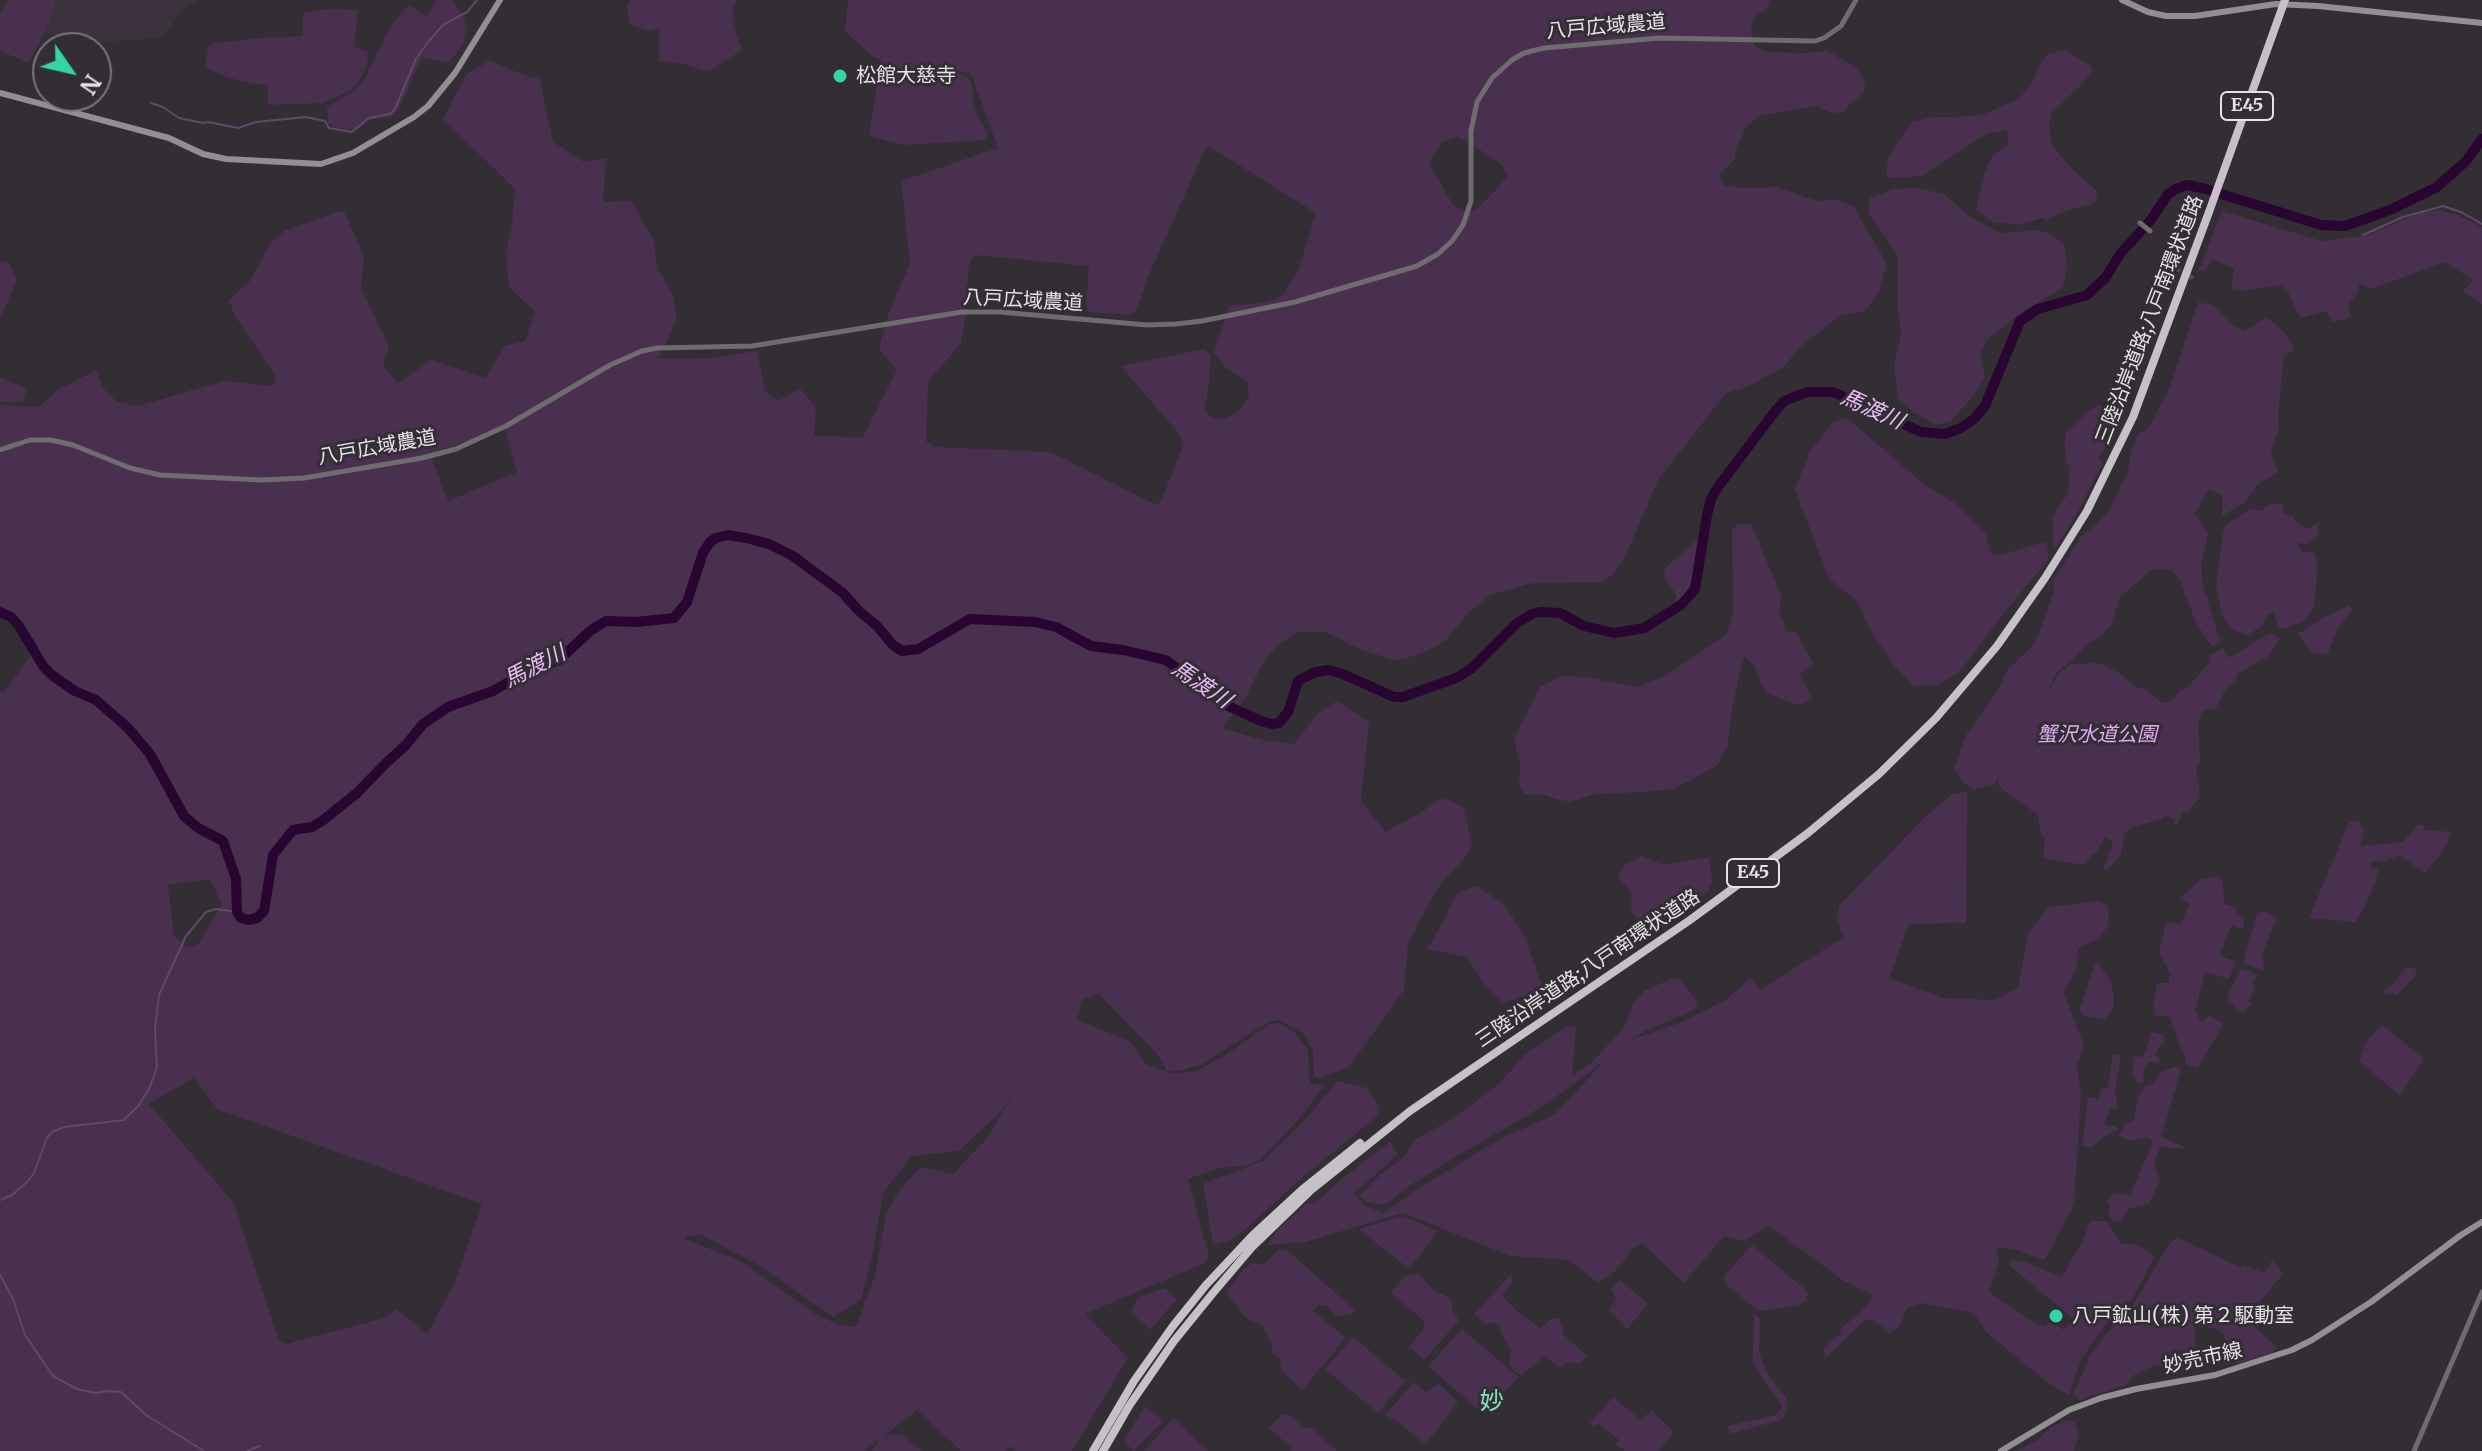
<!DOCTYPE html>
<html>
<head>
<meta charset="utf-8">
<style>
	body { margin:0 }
	#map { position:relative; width:2482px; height:1451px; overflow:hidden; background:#322e33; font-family:Merriweather,serif }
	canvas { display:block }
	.north { position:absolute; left:32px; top:32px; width:80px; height:80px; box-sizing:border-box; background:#322e33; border:2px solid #7a767b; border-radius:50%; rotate:124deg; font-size:22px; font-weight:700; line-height:32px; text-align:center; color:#e6e3e7 }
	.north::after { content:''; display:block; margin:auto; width:28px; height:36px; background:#33d4a8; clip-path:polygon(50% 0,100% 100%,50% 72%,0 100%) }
</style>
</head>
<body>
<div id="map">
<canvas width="2482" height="1451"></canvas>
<div class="north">N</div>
</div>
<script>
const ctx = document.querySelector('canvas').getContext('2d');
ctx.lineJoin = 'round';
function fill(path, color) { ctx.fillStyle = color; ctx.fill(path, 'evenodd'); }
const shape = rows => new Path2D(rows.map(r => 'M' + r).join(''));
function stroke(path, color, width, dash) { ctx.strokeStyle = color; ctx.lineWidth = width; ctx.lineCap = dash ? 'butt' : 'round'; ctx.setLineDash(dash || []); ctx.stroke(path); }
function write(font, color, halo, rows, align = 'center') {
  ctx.font = font + ' Merriweather,"Noto Sans JP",serif'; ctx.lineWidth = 6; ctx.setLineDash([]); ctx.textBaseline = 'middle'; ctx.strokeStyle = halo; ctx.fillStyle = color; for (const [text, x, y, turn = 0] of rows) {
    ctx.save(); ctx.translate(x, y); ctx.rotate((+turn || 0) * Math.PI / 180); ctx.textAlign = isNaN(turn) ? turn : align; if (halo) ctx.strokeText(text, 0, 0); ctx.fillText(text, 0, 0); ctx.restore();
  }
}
const built = shape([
	[51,0,199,0,183,10,166,33,159,38,79,44,55,38,41,28]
]);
const green = shape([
	[8,0,56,0,46,30,29,63,0,51,0,13],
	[437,0,455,0,453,2,464,16,467,30,463,45,455,55,448,63,422,57,400,106,393,116,369,120,356,130,333,127,328,122,327,107,354,91,363,82,391,26,409,4,426,17],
	[630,0,737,0,733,10,734,27,742,50,708,72,680,63,659,61,659,31,655,29,649,31,629,24,627,6],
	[848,0,1770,0,1767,8,1755,17,1751,30,1755,46,1767,52,1807,53,1827,51,1855,66,1865,81,1864,93,1849,104,1846,112,1831,113,1816,106,1760,116,1746,127,1737,147,1734,160,1720,174,1724,185,1744,188,1776,187,1817,201,1833,199,1853,206,1887,264,1879,292,1865,311,1840,316,1800,347,1783,368,1744,388,1726,393,1658,480,1624,559,1612,575,1602,582,1533,583,1490,595,1470,611,1446,640,1427,651,1407,658,1393,660,1357,648,1326,632,1298,632,1278,645,1261,666,1246,697,1222,728,1263,740,1294,744,1318,713,1337,701,1369,722,1361,800,1385,832,1417,815,1442,798,1463,806,1472,843,1467,855,1437,889,1408,943,1404,990,1349,1067,1320,1078,1314,1077,1313,1051,1304,1034,1280,1020,1268,1022,1203,1064,1182,1070,1167,1071,1157,1054,1099,994,1082,1000,1077,1020,1130,1041,1146,1064,1172,1073,1194,1072,1221,1058,1270,1024,1279,1023,1295,1033,1308,1050,1310,1084,1325,1085,1299,1119,1260,1160,1244,1166,1222,1167,1188,1179,1209,1256,1203,1264,1085,1314,1128,1358,1072,1451,1015,1451,1010,1446,1005,1451,961,1451,917,1410,884,1436,901,1434,922,1451,872,1451,880,1438,865,1451,0,1451,0,692,4,693,38,645,17,618,0,613,0,405,39,407,56,391,96,370,103,388,116,401,138,406,224,381,273,386,276,377,235,316,229,300,250,281,270,244,284,231,339,211,345,213,364,256,361,288,389,347,383,365,398,383,431,360,485,378,505,346,525,341,535,312,509,287,506,253,512,225,515,189,443,119,466,75,490,60,523,75,540,79,553,142,584,162,606,158,603,202,631,201,653,239,658,270,673,294,677,319,658,359,715,358,757,351,765,391,778,401,800,389,816,407,814,436,863,437,897,370,879,349,888,315,910,263,901,181,998,148,971,73,905,62,967,76,972,85,974,108,987,133,987,140,903,145,869,136,881,59,873,57,845,31],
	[1456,137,1468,142,1501,164,1508,175,1497,189,1476,210,1466,212,1453,205,1429,163,1442,142],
	[1207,145,1316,213,1298,271,1283,295,1268,302,1229,306,1214,353,1225,367,1247,381,1249,395,1240,410,1224,419,1211,417,1204,410,1208,391,1211,357,1205,349,1121,366,1179,434,1183,446,1161,501,1156,505,1051,452,935,447,926,441,928,382,961,343,966,313,969,264,974,255,1089,266,1086,303,1088,312,1130,315,1137,309,1148,277],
	[505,428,517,472,448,501,430,454],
	[210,879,222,905,197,946,187,947,174,936,168,885],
	[194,1078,217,1109,482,1204,455,1282,427,1334,397,1309,385,1318,286,1344,279,1341,234,1203,149,1104],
	[1020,1082,987,1138,953,1174,921,1167,900,1189,886,1214,875,1276,856,1327,837,1324,817,1315,741,1261,685,1239,688,1236,702,1235,760,1266,833,1317,861,1299,872,1257,883,1193,912,1156,959,1151,1003,1109],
	[328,9,358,10,354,46,369,53,366,68,359,81,348,92,323,103,268,105,268,85,254,84,226,77,205,67,208,46,216,43,260,38,303,36,303,13],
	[2065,50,2090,65,2092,71,2084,82,2052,113,2049,125,2052,146,2076,173,2096,190,2097,202,2057,214,2047,221,2043,218,2020,224,1994,223,1976,210,1985,171,1991,158,1998,151,2008,146,2007,131,1988,133,1922,176,1887,178,1886,164,1896,145,1912,122,1933,117,1957,117,1984,114,2019,99,2032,83,2038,67,2047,54],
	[1916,188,1944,194,1969,216,2000,233,2039,230,2052,235,2064,244,2067,265,2063,287,2018,315,1988,339,1980,354,1985,377,1975,394,1951,421,1936,425,1913,412,1898,398,1894,365,1901,335,1898,311,1898,256,1868,212,1870,198,1893,189],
	[2440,210,2457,215,2482,227,2482,304,2463,291,2473,280,2445,262,2371,289,2359,283,2358,293,2348,305,2351,317,2332,322,2327,311,2300,318,2287,290,2281,285,2240,291,2231,289,2234,269,2211,258,2206,271,2199,270,2222,211,2321,241,2368,235,2420,213],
	[0,261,9,263,17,280,0,319],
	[2198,302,2212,305,2231,324,2244,331,2267,317,2283,331,2295,350,2284,356,2278,414,2279,427,2271,452,2278,472,2258,484,2244,503,2222,516,2222,494,2208,490,2195,513,2208,533,2201,564,2203,586,2220,641,2212,647,2196,623,2181,582,2172,570,2153,569,2120,597,2112,624,2103,634,2084,647,2072,661,2057,672,2047,695,2059,673,2071,664,2099,663,2119,673,2139,689,2144,688,2162,703,2173,700,2180,690,2188,687,2210,661,2210,655,2223,648,2229,658,2270,633,2280,638,2269,656,2237,674,2236,680,2225,690,2216,708,2202,711,2198,726,2200,761,2196,768,2200,797,2188,812,2182,812,2178,824,2174,824,2174,819,2164,816,2162,819,2132,827,2125,833,2121,854,2107,871,2104,867,2113,843,2106,836,2096,853,2092,854,2085,865,2043,858,2045,838,2042,837,2037,814,2003,790,1999,785,1997,778,1994,785,1972,789,1965,784,1954,769,1966,735,1994,696,2008,669,2034,645,2049,607,2054,590,2053,581,2082,535,2094,527,2109,511,2128,472,2131,450,2139,433,2147,430,2169,390],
	[0,377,27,389,23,402,0,402],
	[2100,405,2105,410,2104,421,2110,424,2104,435,2107,445,2099,457,2102,464,2079,510,2055,549,2053,544,2053,516,2068,493,2070,468,2066,461,2065,443,2066,433,2089,410],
	[1847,418,1926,486,1952,501,1986,533,1991,554,2001,555,2047,541,2048,560,1996,623,1959,673,1937,685,1913,686,1896,668,1869,628,1858,602,1829,579,1795,489,1811,450,1834,421],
	[2284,503,2282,513,2294,516,2295,522,2308,529,2318,523,2318,534,2307,544,2297,543,2303,553,2313,551,2318,565,2314,608,2302,622,2283,629,2278,626,2274,612,2267,615,2262,626,2248,635,2232,630,2222,614,2216,587,2223,531,2228,523,2251,509,2260,511,2271,504],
	[1738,524,1751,524,1782,597,1779,610,1786,632,1795,631,1813,663,1800,674,1813,699,1798,705,1766,693,1753,664,1744,656,1733,703,1728,743,1718,765,1676,788,1646,792,1595,794,1569,802,1543,795,1525,794,1519,785,1520,766,1514,738,1540,687,1561,676,1585,677,1637,687,1665,676,1723,637,1728,630,1733,610,1732,530],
	[1699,538,1701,540,1692,586,1687,594,1676,604,1676,595,1664,576,1665,568],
	[2350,605,2352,609,2335,633,2328,654,2311,653,2298,634,2324,617],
	[1967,792,1966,923,1909,924,1889,978,1943,998,1994,1000,2018,988,2028,934,2049,907,2099,901,2108,906,2109,925,2099,938,2078,949,2077,968,2064,992,2084,1046,2077,1065,2081,1095,2074,1204,2045,1260,2013,1249,1996,1247,1999,1262,1989,1292,2030,1320,2044,1327,2051,1321,2064,1330,2073,1319,2009,1265,2012,1260,2025,1262,2062,1277,2084,1238,2090,1221,2107,1221,2121,1243,2136,1245,2155,1256,2134,1296,2104,1327,2081,1359,2069,1395,2052,1386,1986,1332,1974,1313,1921,1303,1907,1308,1899,1328,1890,1333,1871,1319,1863,1322,1826,1358,1823,1349,1841,1333,1841,1328,1861,1312,1871,1300,1872,1294,1844,1281,1769,1226,1743,1241,1724,1236,1684,1283,1642,1243,1630,1250,1627,1258,1610,1276,1598,1283,1569,1260,1511,1256,1403,1213,1305,1242,1267,1245,1278,1229,1307,1203,1314,1204,1340,1180,1390,1142,1398,1154,1354,1194,1366,1206,1384,1213,1411,1193,1500,1139,1555,1114,1606,1059,1573,1085,1527,1116,1453,1158,1405,1189,1391,1201,1382,1205,1366,1202,1360,1195,1381,1174,1404,1157,1415,1139,1453,1119,1501,1082,1524,1055,1566,1027,1572,1026,1576,1028,1572,1075,1592,1062,1623,1029,1634,1002,1644,991,1671,979,1679,979,1698,1002,1696,1008,1690,1012,1643,1032,1627,1041,1680,1023,1726,1000,1750,978,1760,990,1844,937,1837,918,1839,906,1925,817,1952,794],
	[2353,821,2359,822,2364,829,2360,846,2403,842,2418,825,2423,825,2425,830,2452,832,2441,854,2425,873,2399,855,2386,861,2370,862,2371,868,2378,869,2377,875,2369,898,2356,922,2309,918,2349,822],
	[1642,856,1663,865,1709,857,1712,880,1708,892,1667,923,1642,926,1630,908,1632,895,1618,876,1625,865],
	[2217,876,2222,880,2225,905,2235,907,2237,915,2243,918,2244,927,2242,929,2232,925,2220,952,2222,957,2236,961,2229,979,2205,972,2195,1011,2200,1020,2204,1021,2209,1016,2224,1023,2198,1068,2185,1064,2186,1056,2181,1050,2170,1017,2161,1015,2155,1016,2154,1003,2157,983,2169,983,2170,973,2159,953,2166,922,2181,925,2189,904,2179,899,2201,879],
	[1477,886,1505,905,1524,935,1541,984,1527,995,1504,1003,1484,984,1467,957,1427,949,1444,920,1456,894],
	[2264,911,2277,918,2261,957,2264,962,2263,970,2243,963,2257,913],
	[2095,963,2098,963,2111,982,2114,996,2114,1007,2104,1020,2081,1015,2080,1009],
	[2407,966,2415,969,2417,974,2397,995,2392,993,2386,995,2382,993,2385,988,2392,986],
	[2240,969,2257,974,2252,984,2255,986,2249,1001,2252,1003,2244,1013,2236,1011,2234,1005,2227,998],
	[2382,1025,2422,1057,2423,1060,2400,1096,2359,1061,2367,1040],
	[2151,1032,2164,1035,2165,1041,2155,1054,2160,1059,2158,1064,2150,1062,2146,1065,2143,1072,2144,1081,2139,1084,2136,1082,2133,1075,2133,1057,2140,1057,2145,1053],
	[2113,1054,2121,1056,2115,1091,2118,1109,2111,1109,2105,1120,2106,1125,2115,1126,2118,1129,2102,1138,2092,1148,2082,1146,2088,1097,2098,1099,2101,1089,2108,1087],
	[2175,1067,2180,1068,2180,1073,2161,1137,2186,1147,2183,1149,2160,1147,2154,1164,2160,1180,2149,1204,2128,1209,2122,1221,2113,1221,2108,1215,2110,1204,2107,1201,2114,1192,2130,1195,2153,1142,2147,1137,2130,1141,2118,1136,2125,1124,2134,1121,2138,1098,2145,1086,2151,1085,2162,1071],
	[1337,1081,1367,1088,1376,1100,1380,1114,1304,1176,1249,1226,1231,1240,1213,1245,1203,1184,1263,1161,1303,1122],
	[1403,1216,1438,1231,1409,1269,1359,1229],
	[2177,1237,2241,1268,2244,1265,2264,1273,2273,1259,2283,1274,2246,1319,2277,1347,2273,1353,2235,1364,2222,1332,2194,1321,2197,1364,2155,1365,2134,1375,2128,1384,2080,1400,2074,1395,2074,1392,2091,1354,2107,1333,2128,1314,2167,1247],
	[1752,1245,1807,1291,1807,1300,1798,1306,1758,1311,1726,1285,1724,1276],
	[1279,1249,1288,1251,1355,1310,1350,1315,1336,1316,1327,1306,1318,1305,1313,1311,1346,1338,1302,1390,1283,1372,1280,1365,1281,1358,1272,1354,1272,1345,1263,1326,1246,1318,1226,1293,1243,1270,1252,1263,1264,1264],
	[1418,1273,1434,1291,1451,1298,1452,1309,1459,1321,1424,1360,1409,1347,1423,1330,1424,1321,1390,1293,1405,1276],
	[1511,1274,1512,1282,1502,1295,1516,1310,1541,1329,1552,1318,1559,1318,1563,1330,1562,1333,1587,1356,1580,1364,1569,1362,1560,1368,1544,1356,1521,1376,1511,1368,1509,1363,1511,1349,1505,1342,1499,1327,1494,1323,1485,1324,1474,1314],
	[1620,1280,1648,1304,1627,1329,1609,1310,1616,1299,1611,1289],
	[1165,1288,1177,1299,1150,1330,1131,1313,1135,1302,1142,1296],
	[1754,1313,1760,1319,1759,1350,1762,1360,1766,1371,1786,1398,1787,1410,1783,1419,1731,1434,1727,1426,1776,1415,1782,1408,1779,1400,1766,1384,1753,1362],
	[1462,1329,1519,1377,1483,1414,1428,1366],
	[1353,1337,1406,1381,1378,1413,1325,1369],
	[1414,1382,1426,1392,1439,1384,1458,1402,1425,1445,1397,1421,1385,1415],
	[1613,1397,1640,1419,1652,1411,1674,1432,1659,1451,1625,1451,1616,1444,1619,1440,1599,1424,1593,1427,1590,1423],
	[1144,1407,1147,1407,1163,1421,1134,1451,1126,1444,1124,1440],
	[1283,1414,1290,1415,1304,1427,1311,1428,1337,1451,1290,1451,1292,1448,1269,1428],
	[1173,1418,1208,1451,1144,1451],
	[2066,1420,2075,1422,2079,1433,2074,1451,2016,1451,2037,1441,2050,1428]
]);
const stream = shape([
	[151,103,163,107,179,118,203,123,208,122,238,128,256,122,306,117,325,121,329,128,352,132,369,118,390,114,395,109,416,59,428,42,443,25,467,12,477,0],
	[2363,235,2403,217,2443,206,2461,212,2482,224],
	[0,1200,12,1195,27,1182,34,1173,47,1138,52,1132,64,1127,124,1120,139,1105,150,1087,157,1067,155,1030,159,995,186,936,206,912,216,909,237,912],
	[0,1275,13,1299,25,1335,53,1376,77,1389,95,1393,109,1391,121,1392,146,1415,204,1451],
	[247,1451,260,1446]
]);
const river = shape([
	[0,612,11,617,19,626,43,666,53,676,75,691,96,700,128,728,150,754,184,816,198,828,223,841,236,879,237,912,241,918,248,920,257,918,264,911,273,855,293,830,312,827,322,821,357,793,387,762,405,746,423,724,448,707,493,691,531,669,559,660,590,631,606,621,636,622,674,618,687,602,703,553,710,542,716,538,728,535,746,538,769,544,793,556,843,593,858,610,877,626,893,645,902,651,918,649,970,619,1035,622,1056,627,1091,646,1123,650,1166,660,1226,705,1261,721,1272,724,1279,723,1288,712,1298,681,1315,672,1329,670,1343,674,1394,697,1403,697,1456,678,1471,669,1517,623,1532,614,1540,612,1560,613,1584,626,1614,633,1644,628,1681,605,1695,589,1707,515,1711,499,1718,487,1773,414,1783,402,1794,397,1808,392,1833,392,1921,432,1945,434,1961,428,1974,419,1985,406,2020,321,2038,309,2087,295,2106,277,2120,254,2151,220,2168,194,2176,189,2187,185,2202,188,2321,225,2345,226,2390,210,2437,187,2466,161,2482,139]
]);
const tertiaryTunnel = shape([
	[2176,268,2194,279]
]);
const tertiary = shape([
	[2140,223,2150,231],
	[0,450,30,440,51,440,73,445,130,468,160,475,261,480,304,478,422,458,456,449,506,426,610,365,642,351,657,348,752,346,962,312,1000,312,1147,325,1176,324,1202,321,1295,302,1417,266,1438,254,1452,241,1463,225,1471,201,1471,131,1477,102,1492,78,1512,60,1524,53,1544,48,1660,38,1815,41,1824,38,1841,26,1856,0],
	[2414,1451,2482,1292]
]);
const secondary = shape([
	[2122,0,2148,12,2166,16,2195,16,2276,4,2318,6,2482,23],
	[0,93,169,138,203,154,226,159,321,164,353,153,414,117,428,106,455,73,500,0],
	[2001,1451,2069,1410,2101,1398,2136,1389,2215,1375,2292,1350,2312,1340,2371,1302,2461,1235,2482,1222]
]);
const motorway = shape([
	[1093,1451,1134,1381,1173,1326,1206,1285,1253,1235,1304,1188,1360,1143],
	[1103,1451,1129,1406,1174,1341,1213,1293,1253,1246,1310,1191,1410,1111,1690,920,1808,833,1879,774,1936,718,1997,646,2045,578,2087,511,2133,417,2209,212]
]);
const motorwayBridge = shape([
	[2209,212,2285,0]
]);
const markers = [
	[840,76,8,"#33d4a8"],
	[2056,1316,8,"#33d4a8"]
];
const shields = [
	[2247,106,52],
	[1753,873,52]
];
const shieldNames = [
	["E45",2247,106],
	["E45",1753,873]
];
const streetNames = [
	["八戸広域農道",1606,27,-5],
	["八戸広域農道",1023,301,3],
	["三陸沿岸道路;八戸南環状道路",2150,320,-69],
	["八戸広域農道",377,448,-10],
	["三陸沿岸道路;八戸南環状道路",1588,969,-34],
	["妙売市線",2203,1359,-12]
];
const poiNames = [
	["松館大慈寺",856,76],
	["八戸鉱山(株) 第２駆動室",2072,1316]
];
const parkNames = [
	["蟹沢水道公園",2097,735]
];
const waterNames = [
	["馬渡川",1872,410,24],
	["馬渡川",535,667,-27],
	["馬渡川",1201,685,34]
];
const quarterNames = [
	["妙",1492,1402]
];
fill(built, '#3b323d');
fill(green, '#49304f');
stroke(stream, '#624868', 2);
stroke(river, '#290531', 10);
stroke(tertiaryTunnel, '#4d494e', 5, [5, 2.5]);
stroke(tertiary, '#6f6c6f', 5);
stroke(secondary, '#928f93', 6);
stroke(motorway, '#c6c1c8', 8);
stroke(motorwayBridge, '#c6c1c8', 8);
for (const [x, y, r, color] of markers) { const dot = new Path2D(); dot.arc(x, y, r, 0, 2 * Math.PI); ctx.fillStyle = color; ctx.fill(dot); stroke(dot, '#322e33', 3); }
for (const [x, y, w] of shields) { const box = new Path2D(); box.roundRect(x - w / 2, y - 14, w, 28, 6); ctx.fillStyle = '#322e33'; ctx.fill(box); stroke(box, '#e6e3e7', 2); }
write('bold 18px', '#e6e3e7', null, shieldNames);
write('20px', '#e6e3e7', '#322e33', streetNames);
write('20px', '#e6e3e7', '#322e33', poiNames, 'left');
write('italic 20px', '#e3a9f2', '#322e33', parkNames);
write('italic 22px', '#ebbcf7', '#322e33', waterNames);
write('24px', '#86e2c2', '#322e33', quarterNames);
</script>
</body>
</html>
